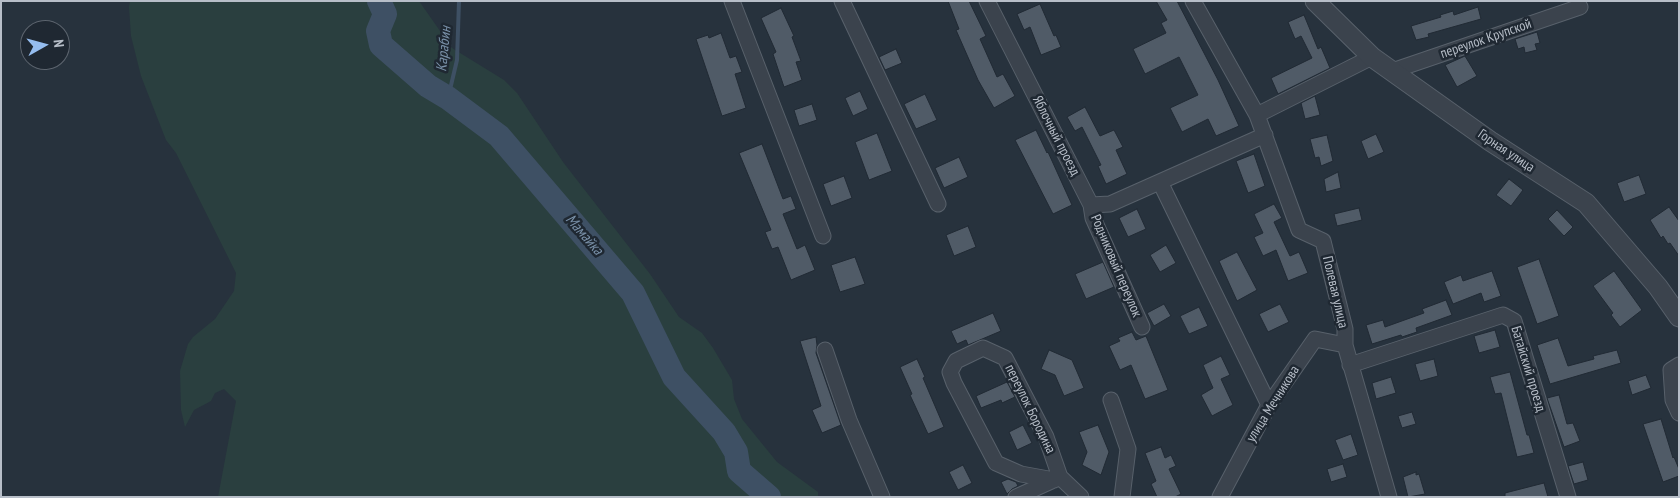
<!DOCTYPE html>
<html>
<head>
<meta charset="utf-8">
<style>
	body { margin:0 }
	#map { position:relative; width:1680px; height:498px; overflow:hidden; background:#27323d; font-family:"PT Sans Narrow",sans-serif }
	canvas { display:block }
	.frame { position:absolute; inset:0; border:2px solid #b7bec8; pointer-events:none }
	.north { position:absolute; left:20px; top:20px; width:50px; height:50px; box-sizing:border-box; background:#1f2832; border:1px solid #5c646e; border-radius:50%; rotate:83deg; font-size:14px; font-weight:700; line-height:20px; text-align:center; color:#b7bec8 }
	.north::after { content:''; display:block; margin:auto; width:18px; height:22px; background:#95bdef; clip-path:polygon(50% 0,100% 100%,50% 72%,0 100%) }
</style>
</head>
<body>
<div id="map">
<canvas width="1680" height="498"></canvas>
<div class="frame"></div>
<div class="north">N</div>
</div>
<script>
const ctx = document.querySelector('canvas').getContext('2d');
ctx.lineJoin = 'round';
function fill(path, color) { ctx.fillStyle = color; ctx.fill(path, 'evenodd'); }
const shape = rows => new Path2D(rows.map(r => 'M' + r).join(''));
function stroke(path, color, width, dash) { ctx.strokeStyle = color; ctx.lineWidth = width; ctx.lineCap = dash ? 'butt' : 'round'; ctx.setLineDash(dash || []); ctx.stroke(path); }
function write(font, color, halo, rows, align = 'center') {
  ctx.font = font + ' "PT Sans Narrow",sans-serif'; ctx.lineWidth = 5; ctx.setLineDash([]); ctx.textBaseline = 'middle'; ctx.strokeStyle = halo; ctx.fillStyle = color; for (const [text, x, y, turn = 0] of rows) {
    ctx.save(); ctx.translate(x, y); ctx.rotate((+turn || 0) * Math.PI / 180); ctx.textAlign = isNaN(turn) ? turn : align; if (halo) ctx.strokeText(text, 0, 0); ctx.fillText(text, 0, 0); ctx.restore();
  }
}
const green = shape([
	[130,1,419,1,452,48,504,80,517,93,563,162,650,274,679,317,702,333,713,348,732,380,734,399,742,419,777,462,818,492,818,497,218,497,236,401,224,389,215,393,211,401,194,410,185,427,181,410,180,371,188,344,193,337,215,319,234,291,236,273,176,153,166,140,141,76,131,36,129,7]
]);
const stream = shape([
	[448,98,457,60,459,1]
]);
const river = shape([
	[379,1,385,14,378,31,381,45,428,86,448,98,499,136,633,293,674,377,724,432,736,452,739,471,769,497]
]);
const building = shape([
	[948,1,969,1,986,36,980,39,997,77,1003,74,1015,96,994,108,978,80,956,30,959,29,948,1],
	[1156,1,1177,1,1218,80,1239,126,1216,136,1208,119,1182,132,1170,108,1198,95,1179,57,1145,74,1133,49,1166,33,1161,23,1167,20,1156,1],
	[1040,4,1054,36,1056,35,1061,47,1041,55,1030,27,1024,30,1017,14,1040,4],
	[1478,7,1481,19,1428,34,1429,37,1416,40,1411,26,1441,17,1440,15,1453,11,1454,15,1478,7],
	[781,8,794,36,792,37,801,61,796,62,802,80,784,87,773,54,776,52,761,18,781,8],
	[1304,15,1318,49,1321,47,1330,68,1278,94,1271,78,1312,58,1301,36,1295,39,1288,22,1304,15],
	[1537,32,1540,43,1535,44,1537,50,1525,53,1524,47,1518,49,1515,39,1537,32],
	[721,33,730,58,736,56,742,72,735,74,746,108,722,116,696,39,708,35,709,38,721,33],
	[896,49,902,63,885,70,879,57,896,49],
	[1465,56,1477,76,1457,87,1445,65,1465,56],
	[860,91,868,109,853,116,845,98,860,91],
	[925,94,937,120,916,129,904,104,925,94],
	[1315,96,1320,115,1305,119,1301,103,1315,96],
	[812,104,817,120,799,126,794,110,812,104],
	[1085,107,1100,136,1114,130,1123,147,1116,150,1127,174,1106,184,1098,166,1101,165,1082,127,1075,131,1067,117,1085,107],
	[1036,130,1047,153,1048,152,1072,205,1053,214,1015,140,1036,130],
	[877,133,892,171,869,180,855,142,877,133],
	[1376,134,1384,152,1368,159,1361,141,1376,134],
	[1327,135,1333,161,1321,166,1319,157,1315,158,1310,139,1327,135],
	[762,144,783,199,791,196,796,209,783,214,797,249,805,245,815,270,791,280,778,247,772,249,765,232,771,230,739,153,762,144],
	[1254,154,1265,186,1248,193,1236,161,1254,154],
	[959,157,968,177,944,188,935,168,959,157],
	[1338,172,1341,188,1326,192,1324,179,1338,172],
	[1639,175,1646,194,1624,202,1617,183,1639,175],
	[844,176,852,198,831,206,823,184,844,176],
	[1509,179,1523,190,1511,206,1496,195,1509,179],
	[1274,204,1282,218,1274,222,1290,256,1299,252,1308,273,1288,281,1276,250,1263,256,1254,237,1263,233,1254,214,1274,204],
	[1669,207,1679,221,1679,256,1670,243,1668,244,1663,236,1661,238,1650,220,1669,207],
	[1359,208,1362,220,1337,226,1334,214,1359,208],
	[1137,209,1146,229,1128,237,1119,218,1137,209],
	[1557,210,1573,227,1564,236,1548,219,1557,210],
	[968,226,976,247,954,256,946,235,968,226],
	[1166,245,1176,263,1160,272,1150,255,1166,245],
	[1237,252,1257,290,1237,301,1219,261,1237,252],
	[855,257,865,284,840,292,831,265,855,257],
	[1539,259,1559,316,1537,324,1517,267,1539,259],
	[1103,262,1114,287,1086,299,1075,274,1103,262],
	[1492,271,1501,296,1484,302,1481,293,1453,304,1444,282,1461,275,1463,281,1492,271],
	[1614,271,1642,310,1620,327,1611,315,1613,313,1593,286,1614,271],
	[1446,300,1452,315,1416,328,1417,332,1402,337,1401,335,1372,344,1366,325,1383,320,1385,327,1424,313,1422,309,1446,300],
	[1164,304,1171,316,1154,326,1147,313,1164,304],
	[1280,304,1289,322,1268,332,1259,314,1280,304],
	[1199,307,1208,326,1189,334,1180,316,1199,307],
	[993,313,1001,331,968,345,966,340,957,344,951,331,993,313],
	[1495,330,1500,347,1479,353,1474,336,1495,330],
	[1132,332,1136,340,1146,336,1168,390,1145,399,1131,365,1120,370,1109,346,1120,341,1118,338,1132,332],
	[816,337,817,345,816,353,841,425,822,433,812,410,821,406,800,341,816,337],
	[1558,338,1568,366,1594,359,1593,356,1617,350,1621,363,1550,384,1537,345,1558,338],
	[1049,350,1072,360,1084,388,1064,396,1055,375,1041,369,1049,350],
	[1221,356,1230,375,1221,379,1233,405,1212,416,1201,395,1213,388,1203,365,1221,356],
	[917,359,925,377,923,378,944,427,928,434,910,395,912,394,900,367,917,359],
	[1434,359,1438,376,1420,381,1415,364,1434,359],
	[1510,372,1527,435,1529,435,1534,453,1517,457,1501,393,1495,394,1490,377,1510,372],
	[1646,375,1651,388,1632,395,1628,381,1646,375],
	[1391,377,1396,393,1376,399,1372,383,1391,377],
	[1007,382,1015,397,1002,403,1001,400,981,408,976,396,1007,382],
	[1559,395,1567,424,1573,423,1580,441,1564,447,1547,398,1559,395],
	[1412,412,1416,424,1402,428,1398,416,1412,412],
	[1661,419,1673,458,1674,457,1679,469,1679,476,1663,482,1643,424,1661,419],
	[1023,425,1032,443,1017,450,1009,432,1023,425],
	[1098,425,1109,452,1101,475,1082,465,1087,452,1079,432,1098,425],
	[1351,434,1358,455,1343,460,1335,440,1351,434],
	[1161,447,1165,458,1171,455,1176,466,1169,469,1181,494,1175,497,1157,497,1151,484,1156,481,1145,453,1161,447],
	[1583,462,1588,480,1574,484,1568,466,1583,462],
	[1343,464,1347,477,1331,482,1327,469,1343,464],
	[963,465,972,483,958,490,949,472,963,465],
	[1416,472,1416,475,1419,474,1425,494,1408,497,1403,477,1416,472],
	[1008,479,1016,482,1018,486,1012,489,1007,494,1001,482,1008,479],
	[1544,483,1548,497,1505,497,1505,493,1544,483]
]);
const minor = shape([
	[732,1,823,236],
	[842,1,938,204],
	[987,1,1091,205,1110,204,1265,135],
	[1193,1,1257,115,1299,230,1323,241,1345,329,1345,345,1389,497],
	[1392,71,1580,7],
	[1257,115,1372,57],
	[1160,182,1269,405],
	[1091,205,1093,218,1142,327],
	[825,350,849,420,882,497],
	[1350,365,1503,315,1514,321,1568,497],
	[1679,365,1671,370,1673,400,1679,413],
	[1111,400,1128,449,1122,497],
	[1054,480,1021,474,996,463,954,383,950,372,956,361,983,348,1005,358,1046,437,1060,477,1081,497],
	[1016,497,1056,479],
	[1220,497,1269,405,1315,339,1345,345]
]);
const tertiary = shape([
	[1315,1,1372,57,1490,141,1586,203,1658,287,1679,317]
]);
const streetNames = [
	["переулок Крупской",1486,39,-19],
	["Яблочный проезд",1056,136,63],
	["Горная улица",1506,151,34],
	["Родниковый переулок",1116,266,67],
	["Полевая улица",1335,292,77],
	["Батайский проезд",1528,369,73],
	["улица Мечникова",1273,404,-58],
	["переулок Бородина",1030,409,64]
];
const waterNames = [
	["Карабин",444,49,-84],
	["Мамайка",584,235,49]
];
fill(green, '#2a3f3f');
stroke(stream, '#3e5064', 4);
stroke(river, '#3e5064', 24);
fill(building, '#505b67');
stroke(building, '#212a34', 1);
stroke(minor, '#58616b', 17);
stroke(tertiary, '#58616b', 21);
stroke(minor, '#3b434d', 15);
stroke(tertiary, '#3b434d', 19);
write('14px', '#b7bec8', '#1f2832', streetNames);
write('italic 15px', '#7a91a9', '#1f2832', waterNames);
</script>
</body>
</html>
